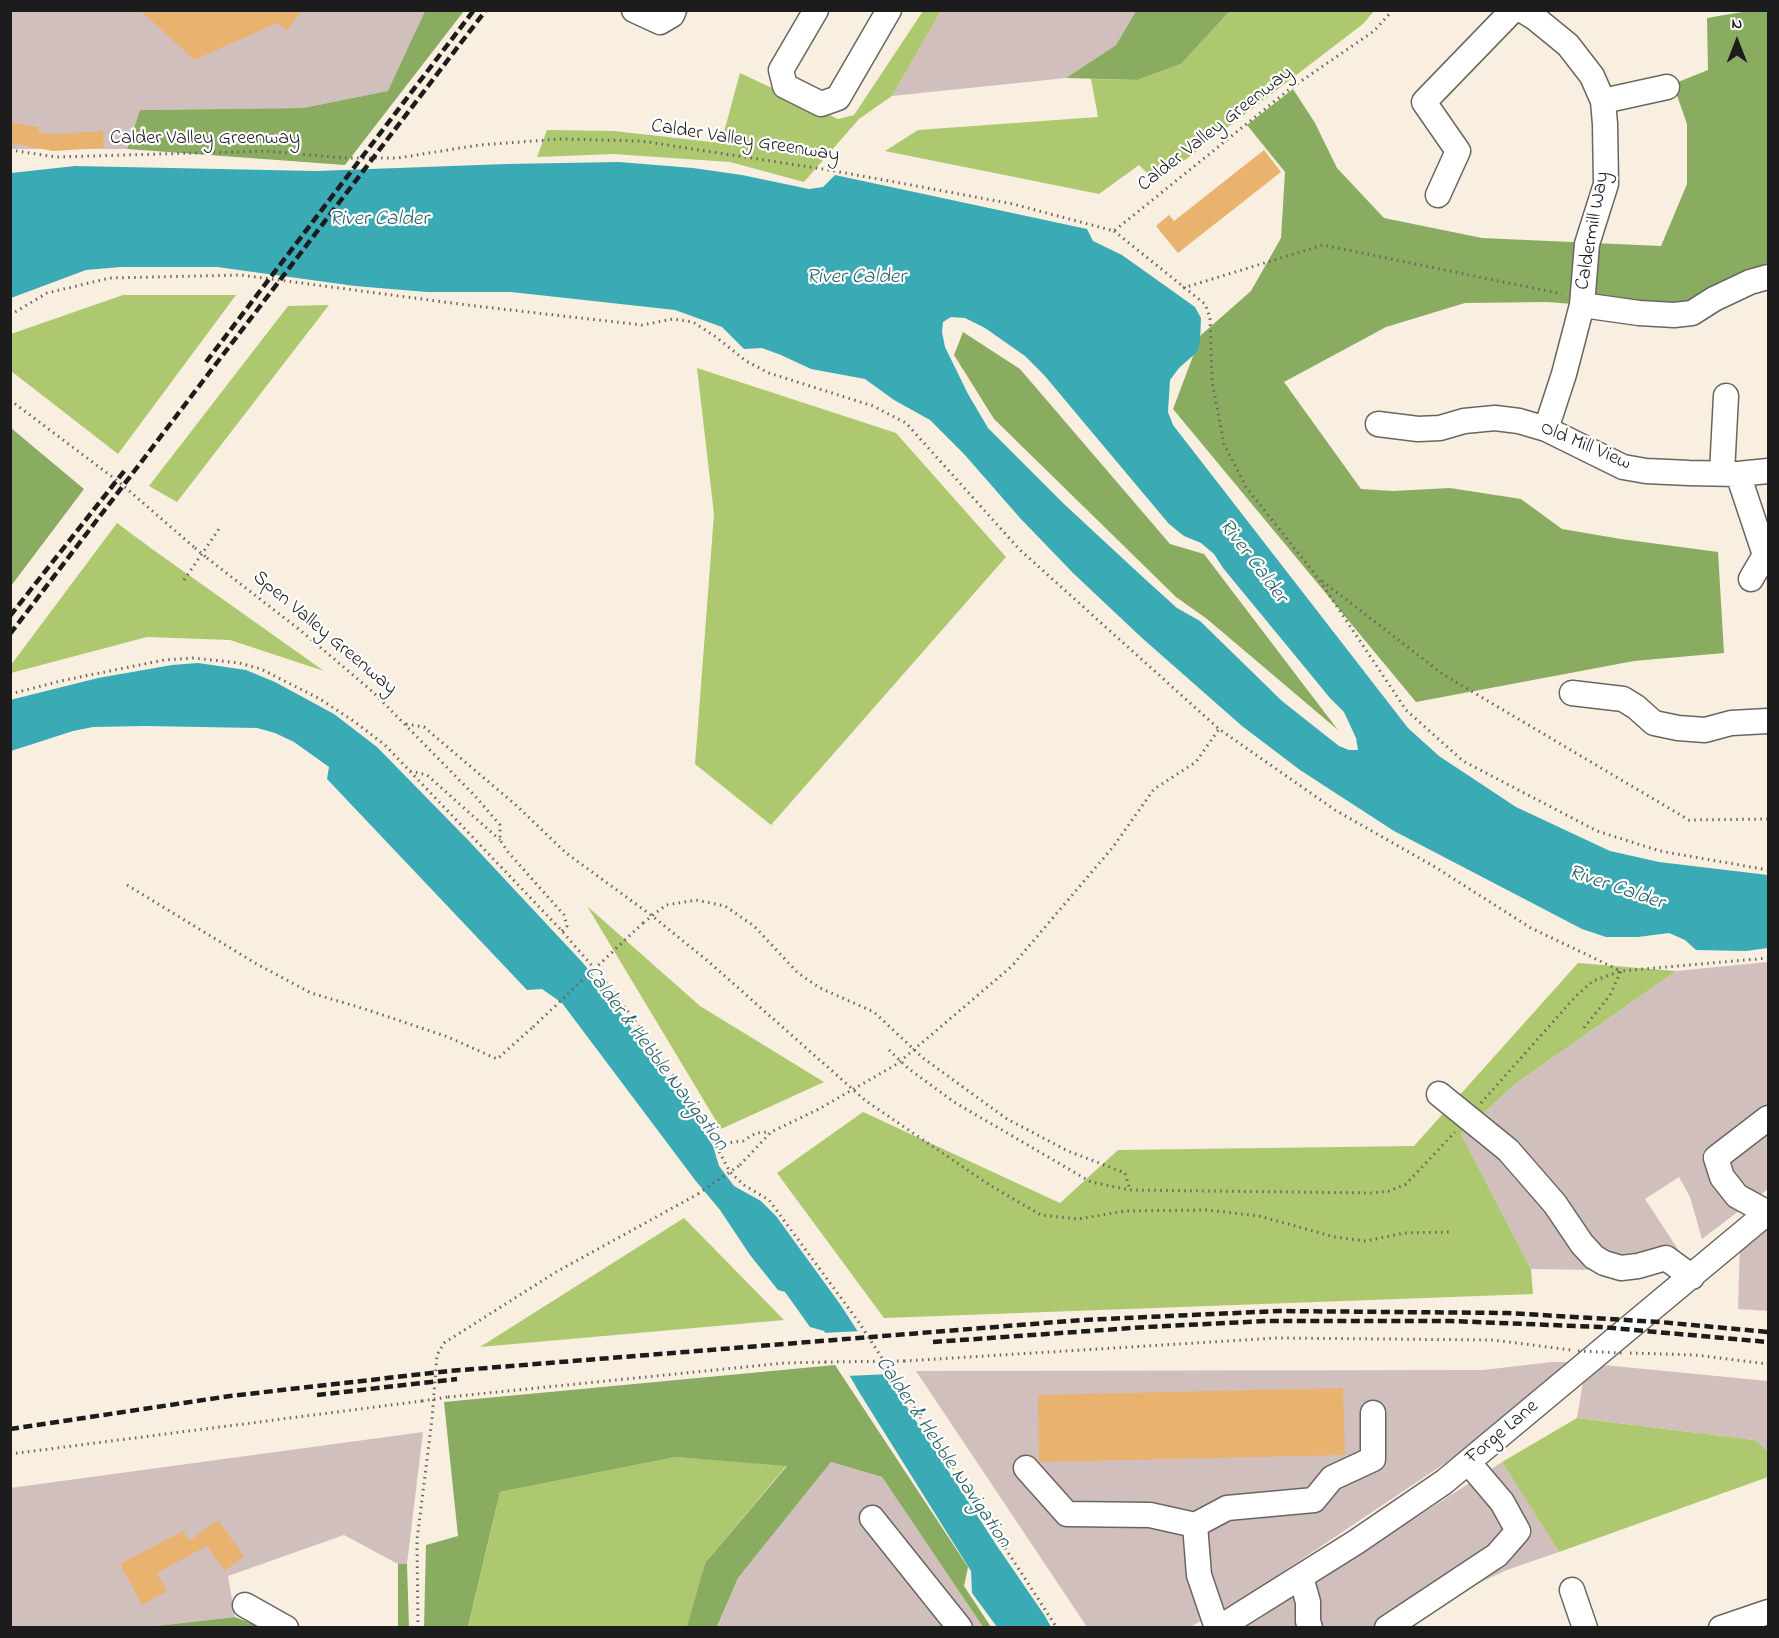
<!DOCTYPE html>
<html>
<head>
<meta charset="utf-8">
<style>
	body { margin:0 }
	#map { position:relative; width:1779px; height:1638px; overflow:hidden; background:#f9efe0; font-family:"Indie Flower",sans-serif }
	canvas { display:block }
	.frame { position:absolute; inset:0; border:12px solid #1c1c1c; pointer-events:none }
	.north { position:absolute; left:1707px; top:12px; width:60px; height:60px; -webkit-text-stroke:4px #fff; paint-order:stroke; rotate:0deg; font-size:16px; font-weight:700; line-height:24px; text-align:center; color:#1c1c1c }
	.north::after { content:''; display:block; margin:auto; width:21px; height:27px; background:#1c1c1c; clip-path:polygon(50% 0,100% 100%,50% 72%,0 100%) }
</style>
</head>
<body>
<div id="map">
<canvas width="1779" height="1638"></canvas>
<div class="frame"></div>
<div class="north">N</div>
</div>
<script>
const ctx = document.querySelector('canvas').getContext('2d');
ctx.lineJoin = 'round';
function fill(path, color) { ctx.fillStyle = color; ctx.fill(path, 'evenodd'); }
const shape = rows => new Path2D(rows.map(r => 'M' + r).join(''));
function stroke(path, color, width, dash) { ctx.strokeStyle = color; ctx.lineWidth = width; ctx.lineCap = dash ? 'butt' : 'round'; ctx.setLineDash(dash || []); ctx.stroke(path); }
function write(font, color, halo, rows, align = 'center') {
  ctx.font = font + ' "Indie Flower",sans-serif'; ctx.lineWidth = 4.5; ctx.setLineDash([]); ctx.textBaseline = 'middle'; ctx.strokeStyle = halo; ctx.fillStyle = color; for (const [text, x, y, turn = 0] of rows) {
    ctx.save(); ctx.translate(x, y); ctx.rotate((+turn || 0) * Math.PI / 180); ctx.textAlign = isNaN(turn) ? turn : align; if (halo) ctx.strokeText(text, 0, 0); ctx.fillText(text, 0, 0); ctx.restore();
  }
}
const industrial = shape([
	[11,11,425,11,389,91,303,108,141,110,127,149,11,149],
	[941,11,1136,11,1116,45,1066,78,892,96],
	[1768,962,1768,1189,1702,1239,1690,1197,1679,1177,1645,1199,1683,1257,1669,1271,1531,1269,1461,1134,1515,1084,1676,971],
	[1768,1221,1768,1311,1738,1309,1740,1243],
	[1552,1362,1572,1362,1484,1437,1247,1596,1188,1628,1087,1627,916,1371,1483,1370],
	[1603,1365,1768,1381,1768,1451,1755,1440,1577,1418,1583,1382],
	[423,1432,407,1564,398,1564,344,1535,228,1576,235,1617,139,1628,11,1627,10,1488],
	[831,1462,882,1477,983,1627,717,1628,738,1578],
	[1502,1462,1559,1552,1507,1570,1466,1589,1412,1627,1245,1628]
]);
const green = shape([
	[923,11,941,11,892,96,859,119,804,182,730,162,613,154,537,157,547,130,614,131,721,143,740,73,838,119,854,115],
	[1230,11,1374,11,1363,24,1156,182,1139,165,1099,194,885,151,918,130,1098,117,1091,79,1137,80,1181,64],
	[123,295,236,295,118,454,11,371,11,334],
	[329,305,177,502,149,486,288,306],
	[697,368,896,433,1006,557,771,825,695,764,714,514],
	[117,523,152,549,324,671,230,640,147,637,11,673,11,665],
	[587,906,700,1006,824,1082,721,1129],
	[1578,963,1676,971,1515,1084,1461,1134,1531,1269,1533,1294,884,1318,777,1173,863,1112,1060,1203,1118,1150,1414,1146],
	[684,1218,784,1320,480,1347],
	[1577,1418,1755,1440,1768,1451,1768,1477,1559,1552,1502,1462],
	[676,1457,787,1465,705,1563,688,1627,468,1628,500,1492]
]);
const forest = shape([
	[425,11,464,11,345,165,127,149,140,110,303,108,388,91],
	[1136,11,1230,11,1181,64,1137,80,1066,78,1116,45],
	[1748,11,1768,11,1768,272,1692,313,1547,302,1465,303,1386,327,1284,382,1361,489,1393,491,1450,488,1521,499,1562,529,1621,539,1718,552,1724,653,1634,661,1416,702,1173,409,1201,335,1251,291,1281,238,1285,172,1247,125,1293,89,1315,123,1337,168,1384,218,1482,238,1661,246,1687,184,1687,124,1673,84,1708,70,1707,18],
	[963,332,1020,369,1170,544,1204,554,1338,730,1207,619,1176,597,994,419,954,355],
	[11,428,84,489,11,586],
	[835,1365,968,1567,964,1586,991,1627,983,1627,882,1477,831,1462,738,1578,717,1627,687,1627,705,1563,787,1466,676,1457,500,1492,468,1627,424,1627,426,1545,458,1536,444,1402],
	[398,1564,407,1564,409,1627,398,1627],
	[235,1617,261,1627,139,1628]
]);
const water = shape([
	[619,162,693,168,742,175,809,189,823,187,835,175,1087,229,1093,241,1122,255,1195,307,1201,318,1200,342,1197,352,1179,368,1170,380,1168,412,1173,425,1408,728,1439,756,1516,807,1610,851,1659,862,1768,875,1768,948,1746,951,1696,950,1685,940,1669,933,1638,937,1606,937,1582,929,1394,831,1300,770,1242,726,1142,638,1073,573,1020,518,964,454,930,420,894,400,865,379,811,369,781,355,762,348,744,349,722,327,675,310,511,292,427,292,355,286,217,267,121,267,86,270,11,298,11,173,75,166,316,171,506,164],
	[951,317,965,318,985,328,1025,356,1044,375,1169,524,1184,536,1201,543,1214,554,1223,568,1330,698,1344,712,1356,738,1358,750,1349,750,1339,746,1282,701,1200,621,1177,608,1146,580,1064,504,988,428,968,394,945,347,942,332,943,322],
	[198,663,246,670,275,682,334,714,377,747,469,841,583,963,600,984,687,1106,713,1146,719,1166,734,1186,761,1201,776,1216,840,1304,997,1546,1045,1616,1051,1627,997,1627,972,1593,971,1571,859,1392,824,1331,810,1327,785,1292,778,1290,750,1255,720,1210,695,1180,562,1003,542,989,527,990,327,779,329,767,294,742,275,733,257,728,145,726,93,727,73,731,11,751,10,700,98,678,172,665]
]);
const pier = shape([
	[862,1331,888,1371,890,1374,846,1376,822,1333]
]);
const building = shape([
	[140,10,304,10,301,12,287,31,277,23,194,60],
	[10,122,39,127,38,132,53,134,103,131,104,148,53,151,10,143],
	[1264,150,1281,172,1178,253,1156,226,1169,215,1174,221],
	[1343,1388,1345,1455,1039,1462,1038,1395],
	[218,1520,244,1556,225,1571,207,1546,157,1573,167,1591,142,1605,120,1564,183,1531,189,1541]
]);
const path = shape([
	[10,150,56,157,266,151,344,158,398,158,479,145,561,139,641,141,829,170,911,185,1013,204,1114,231,1291,88,1374,31,1393,10],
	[1114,231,1205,304,1210,317,1212,381,1224,444,1246,487,1318,578,1406,710,1463,761,1597,831,1660,851,1768,870],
	[1183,288,1323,245,1562,294],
	[10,315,47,293,110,278,241,275,467,305,642,325,673,319,693,322,716,337,746,361,769,373,873,406,906,423,1019,549,1219,729,1335,810,1435,867,1531,928,1621,971,1610,995,1583,1029],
	[10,400,119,482,195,548],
	[207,558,300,630,373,692,475,796,500,825,500,840,508,852,564,915,567,926,562,931],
	[184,580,221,526],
	[1322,581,1444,675,1689,820,1768,819],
	[10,694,65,680,164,660,194,658,239,663,261,669,320,699,355,722,385,745,562,931,605,981,656,1049,713,1140,730,1172,744,1185,769,1200,858,1321,1057,1628],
	[406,724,424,727,517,806,566,853,651,915,709,962,866,1101,991,1186,1041,1215,1078,1219,1125,1211,1207,1210,1259,1216,1335,1237,1366,1241,1404,1233,1450,1232],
	[410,771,427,775,500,840],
	[127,885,255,963,311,993,365,1009,448,1037,497,1059,533,1027],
	[643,923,666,905,696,900,725,906,754,926,798,973,820,988,874,1012,923,1058,1007,1119,1068,1151,1125,1173,1130,1190],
	[889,1050,909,1069,954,1102,1091,1182,1130,1190,1373,1193,1389,1191,1406,1184,1455,1132],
	[1481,1103,1576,996,1593,981,1621,971,1768,958],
	[713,1140,727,1143,743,1141,756,1133,769,1132],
	[740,1165,771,1132,819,1109,897,1064,1012,966,1113,847,1154,789,1196,762,1219,729],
	[1630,1353,1695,1355,1768,1364],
	[904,1361,1276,1338,1493,1340,1571,1350],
	[448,1397,784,1363,825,1362],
	[10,1454,422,1401],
	[418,1628,417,1540,432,1419,437,1355,444,1343,556,1272,698,1194]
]);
const minor = shape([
	[634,10,660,22,672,15,674,10],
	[816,10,781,70,785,86,821,104,838,98,889,10],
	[1522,10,1535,18,1568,45,1592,76,1603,101,1605,124,1606,184,1587,244,1582,305,1564,374,1546,429],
	[1603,101,1667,87],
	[1438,195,1458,151,1424,102,1513,10],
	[1582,305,1639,313,1674,315,1692,313,1714,299,1750,282,1768,277],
	[1378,424,1418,429,1440,428,1464,421,1495,418,1519,421,1546,429,1623,467,1646,471,1689,473,1738,474,1768,471],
	[1722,473,1726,396],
	[1738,474,1765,555,1751,579],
	[1572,693,1623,699,1636,707,1654,723,1678,728,1705,730,1731,723,1768,721],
	[1439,1094,1508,1150,1555,1204,1582,1244,1594,1257,1604,1263,1621,1268,1638,1266,1666,1258,1692,1277],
	[1768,1213,1737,1196,1722,1177,1716,1158,1768,1118],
	[1026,1468,1067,1514,1150,1515,1195,1525],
	[872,1518,960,1628],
	[1301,1577,1308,1602,1308,1621,1310,1628],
	[1572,1590,1585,1628],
	[245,1605,286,1628],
	[1217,1628,1199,1575,1195,1525,1227,1508,1314,1500,1332,1478,1373,1459,1373,1413],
	[1219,1628,1356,1542,1444,1482,1768,1212],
	[1387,1628,1497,1555,1518,1531,1502,1502,1468,1462],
	[1721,1628,1768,1612]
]);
const rail = shape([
	[206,362,474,10],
	[10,616,125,470],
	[10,634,486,10],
	[933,1342,1146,1327,1267,1321,1451,1321,1601,1327,1768,1342],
	[317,1395,457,1379],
	[10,1429,230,1396,449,1371,1082,1320,1279,1311,1507,1313,1660,1322,1768,1332]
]);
const pathBridge = shape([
	[195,548,207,558],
	[533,1027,643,923],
	[698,1194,740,1165],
	[1578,1351,1622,1353],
	[825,1362,904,1361],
	[422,1401,448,1397]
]);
const streetNames = [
	["Calder Valley Greenway",1216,130,-38],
	["Calder Valley Greenway",205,140],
	["Calder Valley Greenway",745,142,9],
	["Caldermill Way",1594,231,-80],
	["Old Mill View",1585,447,23],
	["Spen Valley Greenway",324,634,40],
	["Forge Lane",1503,1433,-40]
];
const waterNames = [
	["River Calder",379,221],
	["River Calder",856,279],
	["River Calder",1252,562,53],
	["River Calder",1616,889,19],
	["Calder & Hebble Navigation",655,1059,53],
	["Calder & Hebble Navigation",942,1453,56]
];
fill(industrial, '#d1bfbd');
fill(green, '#adc86e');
fill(forest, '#8aac61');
fill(water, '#3aabb5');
fill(pier, '#f9efe0');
fill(building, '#e9b36f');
stroke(minor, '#696661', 27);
stroke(path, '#696661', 3, [1.5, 4.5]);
stroke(minor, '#fff', 24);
stroke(rail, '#1c1c1c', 4.5, [9, 4.5]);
stroke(pathBridge, '#696661', 3, [1.5, 4.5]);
write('20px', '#1c1c1c', '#fff', streetNames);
write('italic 21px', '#2b6468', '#fff', waterNames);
</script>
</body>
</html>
